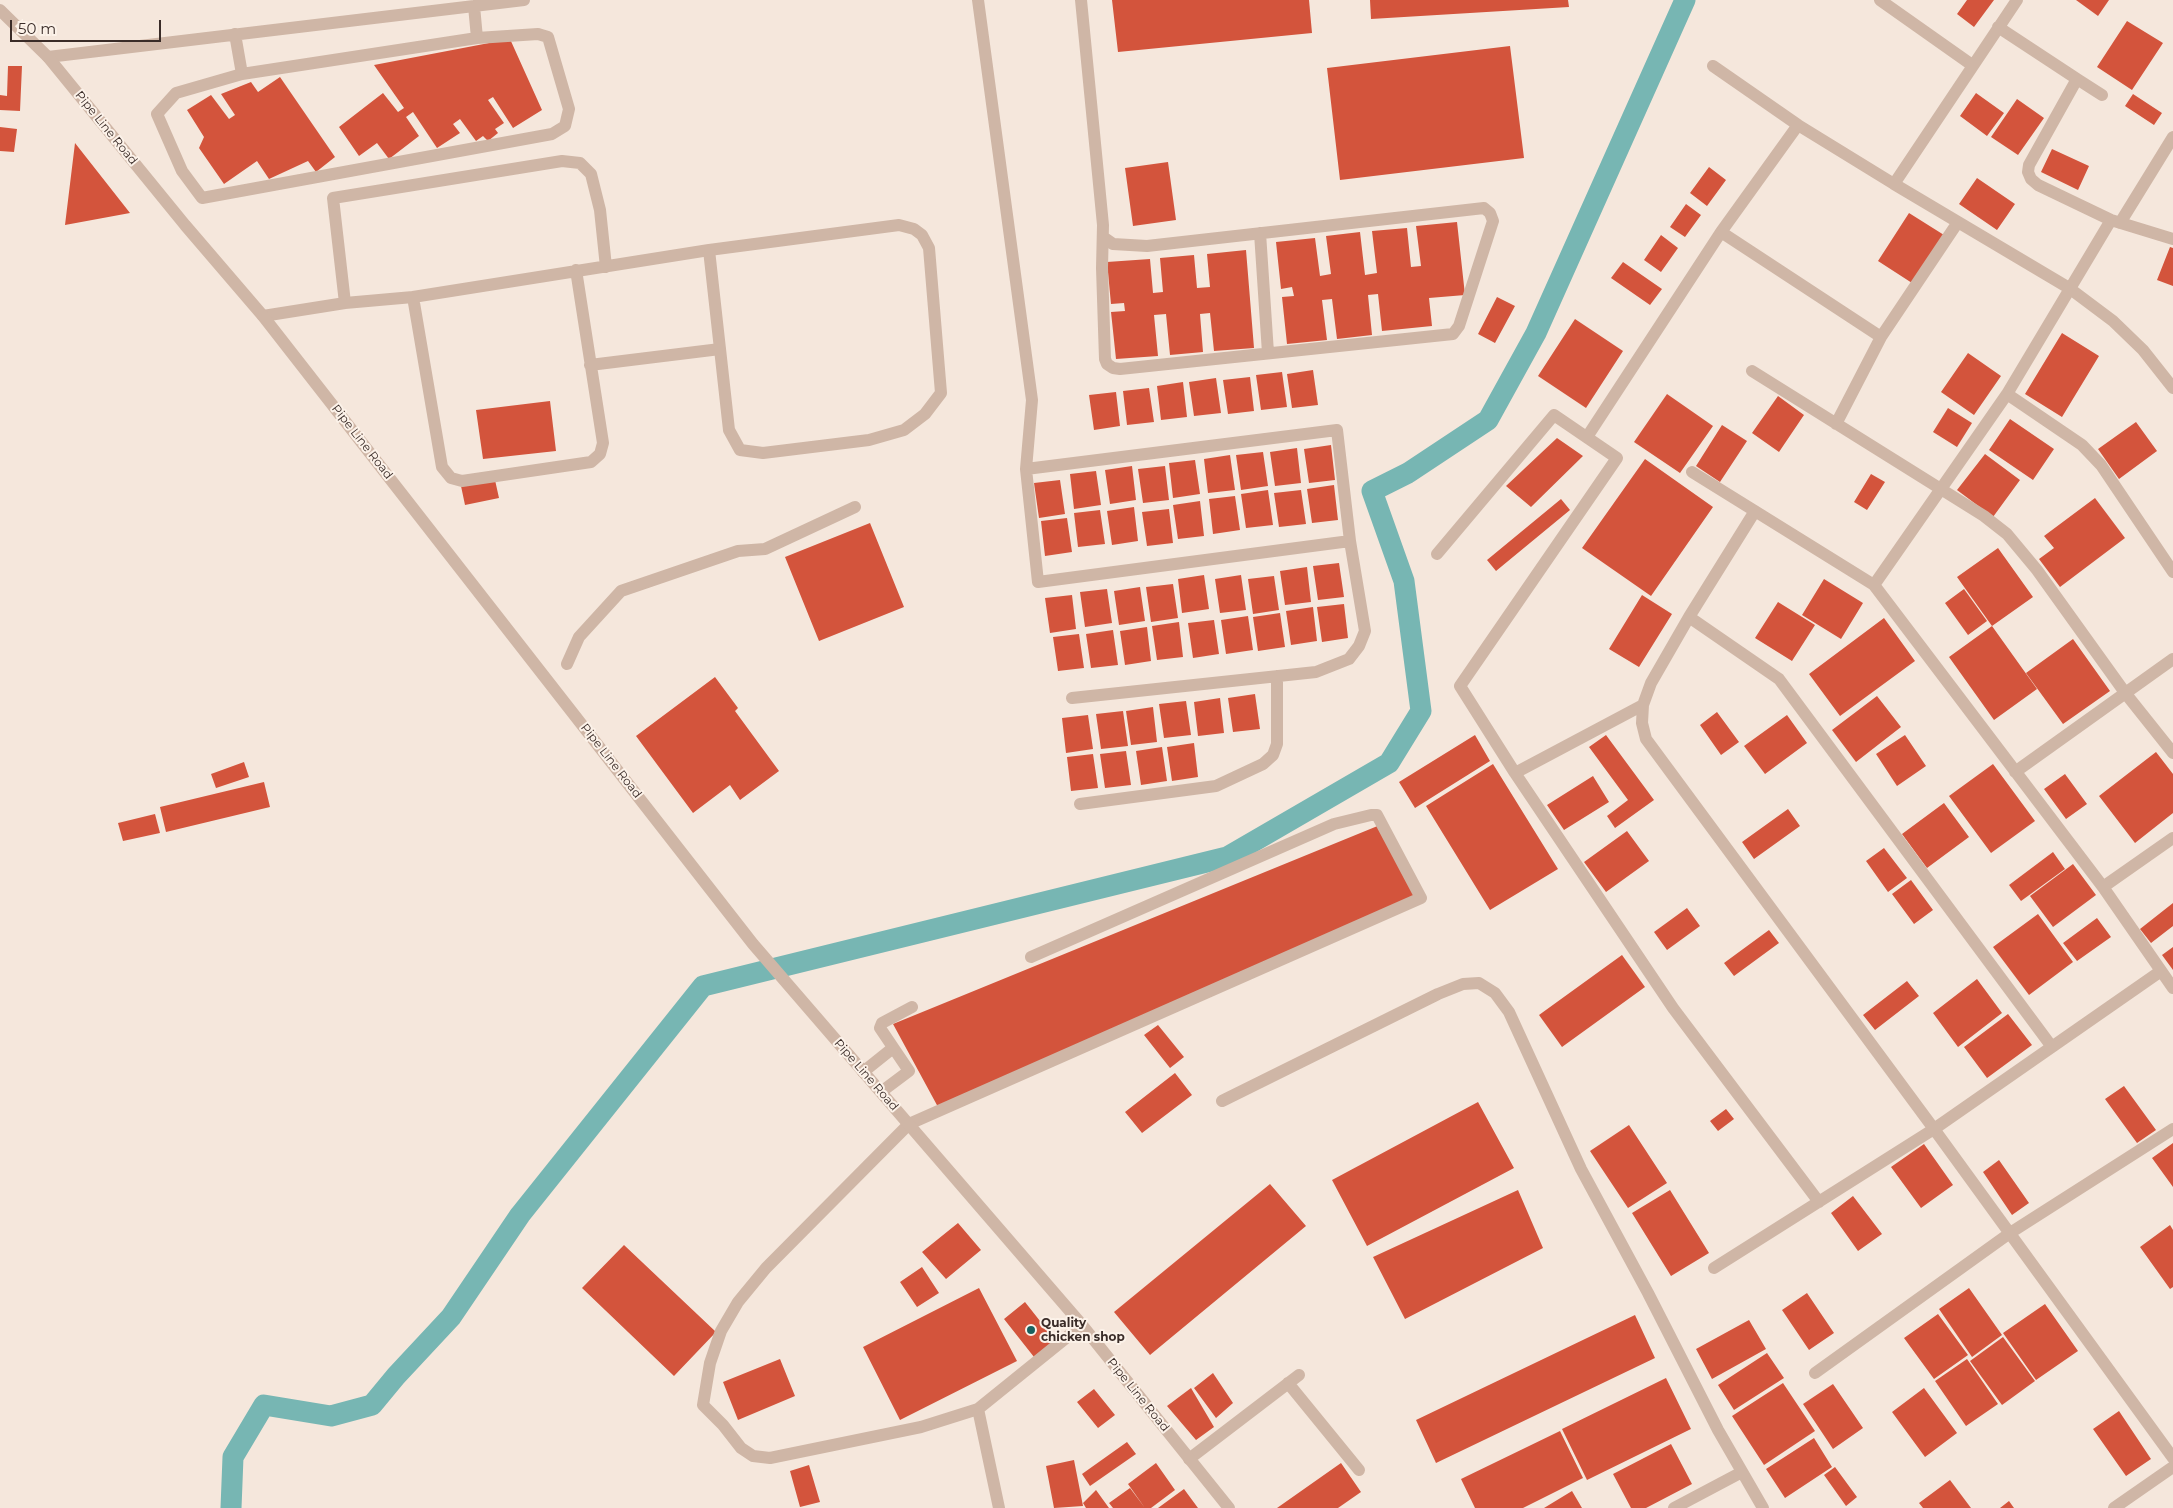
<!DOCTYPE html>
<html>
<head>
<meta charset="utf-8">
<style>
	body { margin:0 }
	#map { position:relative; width:2173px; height:1508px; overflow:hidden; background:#f5e7dc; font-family:Montserrat,sans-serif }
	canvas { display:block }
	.scale { position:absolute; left:10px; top:20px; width:151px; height:22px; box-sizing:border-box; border:2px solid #3a2c28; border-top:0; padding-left:6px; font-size:15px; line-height:18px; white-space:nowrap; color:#3a2c28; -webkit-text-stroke:4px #fcf2e9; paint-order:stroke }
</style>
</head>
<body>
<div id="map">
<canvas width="2173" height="1508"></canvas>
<div class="scale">50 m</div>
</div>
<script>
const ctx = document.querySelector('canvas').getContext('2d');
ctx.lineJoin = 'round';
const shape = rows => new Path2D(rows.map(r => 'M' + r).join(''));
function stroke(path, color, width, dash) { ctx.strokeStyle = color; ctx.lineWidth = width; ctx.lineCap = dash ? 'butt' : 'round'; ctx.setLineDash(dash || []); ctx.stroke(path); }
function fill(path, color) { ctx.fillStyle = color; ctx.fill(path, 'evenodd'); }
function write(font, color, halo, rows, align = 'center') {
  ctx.font = font + ' Montserrat,sans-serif'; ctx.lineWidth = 4; ctx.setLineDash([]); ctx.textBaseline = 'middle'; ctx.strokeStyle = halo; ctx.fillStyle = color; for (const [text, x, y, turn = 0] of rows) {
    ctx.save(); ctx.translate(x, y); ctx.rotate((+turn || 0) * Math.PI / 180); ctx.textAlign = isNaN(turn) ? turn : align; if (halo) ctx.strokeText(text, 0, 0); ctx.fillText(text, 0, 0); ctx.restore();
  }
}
const canal = shape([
	[231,1508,233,1457,264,1405,331,1416,372,1405,396,1376,451,1317,520,1215,703,986,1227,857,1389,763,1421,711,1404,581,1372,491,1408,473,1488,420,1536,333,1685,0]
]);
const building = shape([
	[1112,0,1309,0,1312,33,1118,52],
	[1370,0,1568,0,1569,7,1371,19],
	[1967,0,1994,0,1974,27,1957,14],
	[2076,0,2109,0,2098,16],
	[2127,21,2163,43,2132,90,2097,67],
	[510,39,542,110,513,128,493,97,488,100,504,123,495,129,498,133,488,141,483,136,476,141,460,119,453,124,460,133,437,148,413,112,406,117,419,136,389,159,377,143,359,156,339,127,383,93,398,112,404,108,374,65],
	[1510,46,1524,158,1340,180,1327,68],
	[8,66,22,66,20,111,0,110,0,95,7,96],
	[280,77,335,157,316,172,308,161,269,179,257,161,224,184,199,148,204,137,187,110,211,95,229,119,235,115,221,94,251,82,258,92],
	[1976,93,2004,113,1987,136,1960,116],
	[2133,94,2162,113,2154,125,2125,106],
	[2017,99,2044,118,2018,155,1991,137],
	[0,127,17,129,14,152,0,151],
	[75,143,130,213,65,225],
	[2052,149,2089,166,2078,190,2041,172],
	[1168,162,1176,220,1133,226,1125,168],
	[1709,167,1726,180,1707,206,1690,193],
	[1977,178,2015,204,1997,230,1959,204],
	[1686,204,1701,215,1685,237,1670,227],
	[1909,213,1944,235,1912,283,1878,261],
	[1457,222,1465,295,1429,298,1432,326,1382,331,1378,294,1368,295,1372,335,1337,339,1332,299,1322,300,1327,340,1287,344,1282,297,1294,296,1292,287,1281,289,1276,242,1315,238,1320,276,1331,274,1326,236,1360,232,1365,275,1377,273,1372,231,1407,228,1411,267,1421,266,1416,226],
	[1661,235,1678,248,1661,272,1644,260],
	[2170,247,2173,248,2173,286,2157,280],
	[1246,250,1254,348,1214,351,1210,313,1200,314,1203,352,1170,355,1166,314,1154,315,1158,356,1116,359,1111,312,1125,311,1124,303,1111,304,1107,262,1150,259,1153,293,1163,292,1160,258,1194,255,1197,288,1210,287,1207,254],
	[1623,262,1662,289,1650,305,1611,278],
	[1497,297,1515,306,1495,343,1478,334],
	[1575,319,1623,351,1586,408,1538,376],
	[2062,333,2099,356,2062,417,2025,394],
	[1968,353,2001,376,1974,415,1941,392],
	[1313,370,1318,405,1292,408,1287,374],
	[1282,372,1287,407,1261,410,1256,375],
	[1250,377,1254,411,1228,414,1223,380],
	[1216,378,1221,413,1194,416,1189,382],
	[1183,382,1187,417,1161,420,1157,386],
	[1149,388,1154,422,1127,425,1123,391],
	[1116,392,1120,426,1094,430,1089,395],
	[1667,394,1713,426,1680,473,1634,442],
	[1778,396,1804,415,1779,452,1752,433],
	[550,401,556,451,483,459,476,410],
	[1948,408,1972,423,1957,447,1933,432],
	[2010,419,2054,449,2033,480,1989,450],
	[2136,422,2157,451,2119,479,2098,449],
	[1722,425,1747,441,1720,482,1696,466],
	[1557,438,1583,456,1531,507,1506,486],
	[1331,445,1335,480,1309,483,1304,449],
	[1297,448,1301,483,1275,486,1270,452],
	[1263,452,1268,486,1241,490,1236,455],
	[1985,454,2020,480,1993,517,1957,490],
	[1230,455,1235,490,1208,493,1204,459],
	[1645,459,1713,507,1651,596,1582,548],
	[1195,460,1200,494,1173,498,1169,463],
	[1132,466,1136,500,1110,504,1105,470],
	[1165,466,1169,500,1143,503,1138,469],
	[1096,471,1101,505,1074,509,1070,474],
	[1871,474,1885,482,1867,510,1854,502],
	[495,480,499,498,465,505,461,486],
	[1060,480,1065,514,1039,518,1034,483],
	[1334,485,1338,520,1312,523,1307,489],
	[1268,490,1273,525,1246,528,1241,494],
	[1301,490,1306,524,1279,527,1274,493],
	[1235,496,1240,530,1213,534,1209,499],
	[2095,498,2125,538,2060,587,2039,559,2054,548,2044,536],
	[1561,499,1570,510,1496,571,1487,560],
	[1200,501,1204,536,1178,539,1173,505],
	[1134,507,1138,541,1112,545,1107,511],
	[1169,509,1173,543,1147,546,1142,512],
	[1100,510,1105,544,1078,547,1074,513],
	[1067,518,1072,552,1045,556,1041,521],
	[870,523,904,607,819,641,785,557],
	[1998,548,2033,597,1992,626,1957,577],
	[1339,563,1344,597,1318,600,1313,566],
	[1307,567,1311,602,1285,605,1280,571],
	[1204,575,1209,609,1182,613,1178,579],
	[1241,575,1246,610,1220,613,1215,579],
	[1274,576,1279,610,1253,614,1248,579],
	[1824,579,1863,603,1841,639,1802,615],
	[1173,584,1178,618,1151,622,1146,587],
	[1140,587,1145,621,1119,625,1114,591],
	[1107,589,1112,623,1085,627,1080,592],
	[1964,589,1987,621,1968,635,1945,603],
	[1072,595,1076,629,1050,633,1045,598],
	[1642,595,1672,614,1639,667,1609,649],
	[1778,602,1815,625,1792,661,1755,638],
	[1344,604,1348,638,1322,642,1317,607],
	[1313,607,1317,641,1291,645,1286,611],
	[1280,613,1285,647,1258,651,1253,617],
	[1248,616,1253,650,1226,654,1221,620],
	[1884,618,1915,661,1840,716,1809,674],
	[1214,620,1219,654,1193,658,1188,623],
	[1179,622,1183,657,1157,660,1152,626],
	[1992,626,2037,689,1994,720,1949,657],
	[1147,627,1151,661,1125,665,1120,631],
	[1113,630,1118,665,1091,668,1086,634],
	[1079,634,1084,668,1058,671,1053,637],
	[2073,639,2110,691,2063,724,2026,673],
	[715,677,738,708,735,711,779,771,740,800,730,785,693,813,636,736],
	[1255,694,1260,729,1233,732,1228,698],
	[1877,696,1901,727,1856,762,1832,730],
	[1220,698,1224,733,1198,736,1194,702],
	[1186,701,1191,735,1164,738,1159,704],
	[1153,707,1157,742,1131,745,1126,711],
	[1123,711,1128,746,1101,749,1096,714],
	[1717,712,1739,742,1721,755,1700,725],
	[1088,715,1093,749,1066,753,1062,718],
	[1787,715,1807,743,1765,774,1744,746],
	[1475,735,1490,761,1415,808,1399,782],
	[1606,735,1654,800,1615,828,1607,816,1628,800,1589,747],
	[1905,735,1926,766,1897,786,1876,754],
	[1194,743,1198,777,1172,781,1167,747],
	[1162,747,1167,781,1141,785,1136,751],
	[1126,751,1131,785,1105,788,1100,754],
	[2156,752,2173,774,2173,813,2135,843,2099,796],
	[1093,754,1098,788,1071,791,1067,757],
	[244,762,249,777,216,788,211,774],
	[1493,764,1558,869,1490,910,1426,806],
	[1993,764,2035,821,1991,853,1949,796],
	[2065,774,2087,804,2066,819,2044,789],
	[1593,776,1609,802,1564,830,1547,805],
	[264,782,270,807,166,832,160,807],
	[1944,803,1969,837,1927,868,1902,834],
	[1788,809,1800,826,1754,859,1742,842],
	[155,814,160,833,123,841,118,823],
	[1380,825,1415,896,938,1107,893,1024],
	[1627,831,1649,861,1606,892,1584,862],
	[1884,848,1907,878,1888,892,1866,861],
	[2053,852,2065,869,2021,901,2009,885],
	[2073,864,2096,895,2053,927,2030,896],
	[1911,880,1933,910,1914,924,1892,894],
	[2173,903,2173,926,2151,943,2140,929],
	[1687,908,1700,926,1667,950,1654,932],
	[2038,914,2073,962,2029,995,1993,947],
	[2097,918,2111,937,2077,961,2063,943],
	[1769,930,1779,943,1734,976,1724,963],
	[2173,947,2173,970,2162,955],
	[1622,955,1645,987,1562,1047,1539,1015],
	[1977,979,2002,1013,1958,1047,1933,1013],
	[1907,981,1919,996,1875,1030,1863,1015],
	[2008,1014,2032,1045,1987,1078,1964,1047],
	[1158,1025,1184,1057,1170,1068,1144,1035],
	[1175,1073,1192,1095,1142,1133,1125,1112],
	[2124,1086,2156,1130,2137,1143,2105,1099],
	[1478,1102,1514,1168,1367,1246,1332,1180],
	[1726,1109,1734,1119,1718,1131,1710,1121],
	[1629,1125,1667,1183,1628,1208,1590,1151],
	[2173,1143,2173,1187,2152,1158],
	[1924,1144,1953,1185,1921,1208,1891,1167],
	[1999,1160,2029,1203,2012,1215,1983,1172],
	[1270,1184,1306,1226,1150,1355,1114,1312],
	[1518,1190,1543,1248,1405,1319,1373,1257],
	[1670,1190,1709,1253,1671,1276,1632,1213],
	[1853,1196,1882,1234,1858,1251,1831,1213],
	[958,1223,981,1250,946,1279,922,1252],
	[2170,1225,2173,1230,2173,1287,2170,1289,2140,1247],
	[624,1245,716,1332,674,1376,582,1288],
	[922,1267,939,1293,917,1307,900,1282],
	[979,1288,1017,1361,900,1420,863,1347],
	[1969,1288,2002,1335,1972,1357,1939,1309],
	[1807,1293,1834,1333,1809,1350,1782,1310],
	[1025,1302,1055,1340,1034,1357,1004,1319],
	[2045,1304,2078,1351,2036,1380,2003,1333],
	[1938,1314,1968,1355,1934,1379,1904,1338],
	[1635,1315,1655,1358,1436,1463,1416,1420],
	[1749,1320,1766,1349,1712,1379,1696,1349],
	[2003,1337,2035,1381,2002,1405,1970,1361],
	[1767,1353,1784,1378,1734,1410,1718,1385],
	[780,1359,795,1396,738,1420,723,1382],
	[1967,1359,1998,1404,1966,1426,1935,1381],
	[1213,1373,1233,1403,1216,1418,1194,1388],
	[1666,1378,1691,1429,1587,1480,1562,1429],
	[1783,1383,1815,1431,1764,1465,1732,1416],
	[1833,1384,1863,1428,1833,1449,1803,1404],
	[1191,1388,1214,1427,1196,1440,1167,1406],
	[1924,1388,1957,1433,1925,1457,1892,1412],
	[1094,1389,1115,1415,1098,1428,1077,1402],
	[2119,1411,2151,1459,2126,1476,2093,1429],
	[1560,1431,1583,1478,1523,1508,1475,1508,1461,1479],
	[1814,1438,1832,1467,1785,1498,1766,1469],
	[1127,1442,1136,1454,1090,1486,1082,1474],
	[1671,1444,1692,1484,1646,1508,1631,1508,1613,1474],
	[1074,1460,1083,1506,1054,1508,1046,1466],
	[1156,1463,1175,1490,1151,1508,1145,1508,1128,1484],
	[1341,1463,1361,1492,1338,1508,1277,1508],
	[809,1465,820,1502,800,1507,790,1471],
	[1835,1467,1857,1497,1846,1506,1824,1475],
	[1950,1480,1971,1508,1923,1508,1919,1503],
	[1130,1488,1145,1508,1113,1508,1109,1503],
	[1184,1489,1198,1508,1158,1508],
	[1096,1490,1109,1508,1086,1508,1083,1503],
	[1572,1491,1582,1508,1544,1508],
	[2009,1501,2014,1508,2000,1508]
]);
const minor = shape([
	[978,0,1032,400,1026,469,1038,582,1350,541,1337,430,1026,469],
	[1081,0,1103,225,1102,268,1105,359,1107,364,1113,368,1120,369,1453,334,1459,326,1493,221,1490,213,1484,208,1147,246,1113,244,1103,237],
	[1880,0,1972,65],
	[474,6,477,38],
	[1998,27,2077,79,2029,165,2028,172,2031,179,2038,185,2111,220,2173,239],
	[235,34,242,74],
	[538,34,548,37,569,109,565,126,552,134,202,198,182,171,157,114,176,93,242,74,477,38,538,34],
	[48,57,524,0],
	[1713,66,1798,125],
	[2077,79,2102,95],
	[1894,184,2069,288,2113,321,2143,350,2173,388],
	[2111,220,2007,394,2082,445,2101,465,2173,572],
	[2120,223,2173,137],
	[1721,232,1881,337,1836,424],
	[1260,233,1268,353],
	[413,297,442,467,451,478,462,481,591,462,600,454,603,443,576,270],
	[345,303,333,198,562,161,580,163,591,174,600,210,606,267],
	[263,316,345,303,413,297,709,250,899,225,914,229,922,235,929,248,941,393,925,414,904,430,869,440,763,453,740,450,729,430,709,250],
	[1881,337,1958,222],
	[590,365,720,349],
	[1752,371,1984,516,2007,534,2037,570,2126,694,2173,753],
	[1587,437,1721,232,1798,125,1894,184,2017,0],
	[1692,472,1874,585,2103,887,2173,988],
	[1755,511,1689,617,1651,683,1643,705,1642,723,1646,739,1934,1129,2173,1458],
	[1437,554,1554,415,1617,458,1460,686,1515,773,1673,1008,1819,1202],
	[1874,585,2007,394],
	[1689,617,1779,679,2052,1047],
	[567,664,579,637,621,591,738,551,765,549,855,507],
	[1072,698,1316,672,1349,659,1359,646,1365,631,1350,541],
	[2015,772,2173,659],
	[1515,773,1643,705],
	[1080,804,1216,786,1263,764,1273,755,1277,744,1277,676],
	[2103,887,2173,838],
	[1031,957,1334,824,1371,815,1377,815,1421,898,909,1124,766,1268,738,1302,721,1331,710,1363,703,1405,723,1425,741,1448,753,1456,770,1458,921,1427,978,1409,1082,1325],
	[863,1072,893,1048],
	[881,1092,909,1071,880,1028,882,1023,912,1007],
	[1222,1101,1438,994,1463,984,1479,983,1495,993,1509,1012,1581,1169,1648,1293,1718,1430,1763,1508],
	[1714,1268,1934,1129,2161,971],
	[1815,1373,2010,1233,2173,1129],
	[1288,1383,1359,1470],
	[978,1409,999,1508],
	[1189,1459,1299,1375],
	[1674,1508,1742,1472],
	[2114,1508,2173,1467]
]);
const tertiary = shape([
	[0,10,48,57,185,225,263,316,753,944,1082,1325,1229,1508]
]);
const markers = [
	[1031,1330,5,"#186160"]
];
const streetNames = [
	["Pipe Line Road",106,128,51],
	["Pipe Line Road",362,442,52],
	["Pipe Line Road",611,761,52],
	["Pipe Line Road",866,1075,49],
	["Pipe Line Road",1138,1395,51]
];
const poiNames = [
	["Quality",1041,1323],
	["chicken shop",1041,1337]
];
stroke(canal, '#77b6b3', 21);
fill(building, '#d3543c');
stroke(minor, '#cfb6a6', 12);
stroke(tertiary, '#cfb6a6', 12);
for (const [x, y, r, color] of markers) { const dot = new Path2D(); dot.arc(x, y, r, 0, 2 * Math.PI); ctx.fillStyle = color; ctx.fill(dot); stroke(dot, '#fcf2e9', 2); }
write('12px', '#3a2c28', '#fcf2e9', streetNames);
write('bold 12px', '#3a2c28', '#fcf2e9', poiNames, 'left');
</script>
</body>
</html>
